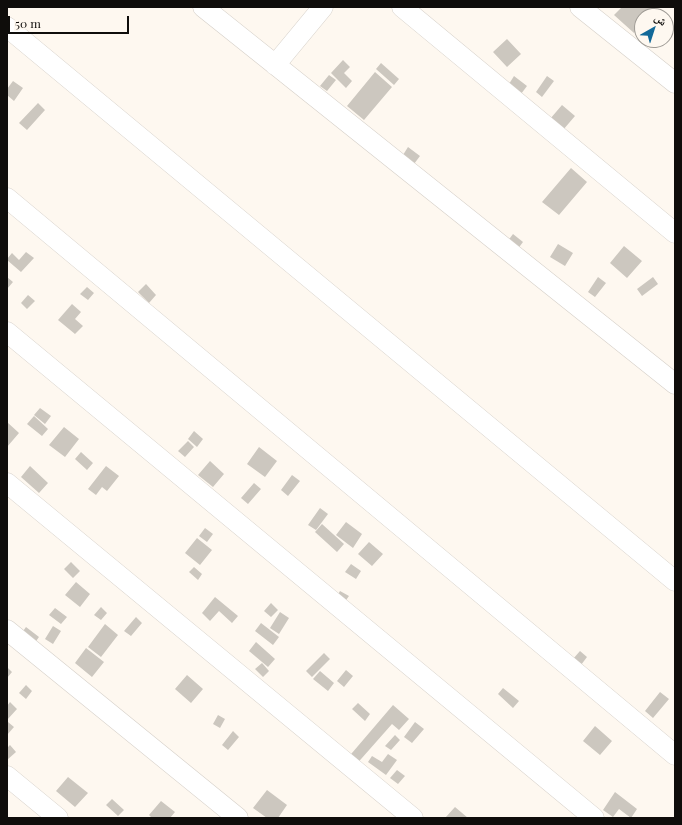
<!DOCTYPE html>
<html>
<head>
<meta charset="utf-8">
<style>
	body { margin:0 }
	#map { position:relative; width:682px; height:825px; overflow:hidden; background:#fef8f0; font-family:"Playfair Display","Noto Naskh Arabic",serif }
	canvas { display:block }
	.frame { position:absolute; inset:0; border:8px solid #0f0d0b; pointer-events:none }
	.north { position:absolute; left:634px; top:8px; width:40px; height:40px; box-sizing:border-box; background:#fef8f0; border:1px solid #9e9a94; border-radius:50%; rotate:39deg; font-size:11px; font-weight:700; line-height:16px; text-align:center; color:#0f0d0b }
	.north::after { content:''; display:block; margin:auto; width:14px; height:18px; background:#126999; clip-path:polygon(50% 0,100% 100%,50% 72%,0 100%) }
	.scale { position:absolute; left:8px; top:16px; width:121px; height:18px; box-sizing:border-box; border:2px solid #0f0d0b; border-top:0; padding-left:5px; font-size:12px; line-height:14px; white-space:nowrap; color:#0f0d0b; -webkit-text-stroke:3px #fef8f0; paint-order:stroke }
</style>
</head>
<body>
<div id="map">
<canvas width="682" height="825"></canvas>
<div class="frame"></div>
<div class="north">ش</div>
<div class="scale">50 m</div>
</div>
<script>
const ctx = document.querySelector('canvas').getContext('2d');
ctx.lineJoin = 'round';
function fill(path, color) { ctx.fillStyle = color; ctx.fill(path, 'evenodd'); }
const shape = rows => new Path2D(rows.map(r => 'M' + r).join(''));
function stroke(path, color, width, dash) { ctx.strokeStyle = color; ctx.lineWidth = width; ctx.lineCap = dash ? 'butt' : 'round'; ctx.setLineDash(dash || []); ctx.stroke(path); }
const building = shape([
	[622,7,653,7,655,9,649,16,642,16,642,24,634,33,614,15],
	[507,39,521,54,507,67,493,52],
	[343,60,350,67,344,73,352,81,346,88,331,73],
	[381,63,399,79,394,85,376,69],
	[375,72,392,87,364,120,347,106],
	[329,75,336,80,327,91,320,86],
	[514,76,527,86,521,94,509,84],
	[547,76,554,81,542,97,536,92],
	[13,81,23,88,14,101,7,95,7,89],
	[38,103,45,110,27,130,19,123],
	[562,105,575,116,563,130,550,119],
	[408,147,420,156,414,164,403,155],
	[571,168,587,182,559,215,542,202],
	[513,234,523,242,517,250,507,242],
	[558,244,573,253,565,266,550,257],
	[624,246,642,261,627,278,610,263],
	[26,252,34,258,21,272,7,260,7,259,12,253,19,260],
	[7,277,13,282,7,289],
	[598,277,606,283,595,297,588,292],
	[653,277,658,284,642,296,637,289],
	[146,284,156,295,149,303,138,292],
	[87,287,94,293,88,300,80,294],
	[28,295,35,301,27,309,21,303],
	[72,304,81,312,75,319,83,326,75,334,58,320],
	[40,408,51,416,45,424,34,415],
	[34,416,48,429,42,436,27,424],
	[7,422,19,433,7,447],
	[64,427,79,439,65,457,49,445],
	[194,431,203,439,197,447,188,439],
	[188,441,194,447,185,457,178,451],
	[259,447,277,461,265,477,247,464],
	[81,452,93,463,87,470,75,459],
	[210,461,224,474,213,487,198,475],
	[30,466,48,483,39,493,21,477],
	[106,466,119,476,107,491,102,487,96,495,88,489],
	[292,475,300,481,288,496,281,490],
	[254,483,261,489,248,504,241,498],
	[320,508,328,514,316,530,308,525],
	[346,522,362,534,353,548,336,535],
	[322,524,344,544,337,552,315,532],
	[205,528,213,534,207,542,199,536],
	[197,538,212,550,200,565,185,553],
	[369,542,383,554,372,566,358,554],
	[71,562,80,571,73,578,64,569],
	[351,564,361,571,356,579,345,572],
	[194,567,202,574,198,580,189,572],
	[76,582,90,594,80,607,65,595],
	[340,591,349,596,344,603,336,598],
	[215,597,238,616,232,623,219,611,210,621,202,613],
	[271,603,278,610,271,617,264,611],
	[101,607,107,613,101,620,94,615],
	[55,608,67,617,61,624,49,615],
	[280,612,289,618,279,634,270,628],
	[136,617,142,623,131,636,124,631],
	[261,623,279,637,273,645,255,631],
	[105,624,118,635,101,657,88,647],
	[53,626,61,631,53,644,45,639],
	[26,627,39,637,34,644,21,634],
	[256,642,275,659,268,667,249,651],
	[86,648,104,662,92,677,75,663],
	[580,651,587,657,581,665,573,659],
	[324,653,330,659,312,677,306,671],
	[262,663,269,671,263,677,255,669],
	[7,667,12,672,7,678],
	[346,670,353,676,344,687,337,681],
	[320,671,334,683,328,691,313,679],
	[187,675,203,689,191,703,175,689],
	[26,685,32,691,26,699,19,693],
	[503,688,519,701,513,708,498,694],
	[660,692,669,699,653,718,645,711],
	[10,702,17,709,7,720,7,706],
	[358,703,370,714,365,721,352,709],
	[393,705,409,719,399,730,392,724,354,767,346,760],
	[218,715,225,719,220,728,213,724],
	[8,722,14,727,7,735,7,723],
	[415,722,424,729,412,743,404,737],
	[595,726,612,741,600,755,583,741],
	[233,731,239,737,228,750,222,745],
	[395,735,400,740,391,750,385,746],
	[10,745,16,752,7,760,7,748],
	[388,754,397,760,386,775,368,762,372,756,382,762],
	[397,770,405,776,398,784,390,778],
	[68,777,88,793,75,807,56,791],
	[267,790,287,805,278,818,267,818,253,808],
	[615,792,637,809,631,818,619,809,613,817,603,810],
	[112,799,124,810,118,816,106,805],
	[161,801,175,812,170,818,152,818,149,815],
	[455,807,468,818,445,818]
]);
const street = shape([
	[203,7,675,384],
	[402,7,675,233],
	[580,7,675,83],
	[7,27,675,581],
	[275,65,323,7],
	[7,198,675,755],
	[7,332,594,818],
	[7,483,413,818],
	[7,630,238,818],
	[7,776,58,818]
]);
fill(building, '#ccc7bf');
stroke(street, '#d5cfc8', 21);
stroke(street, '#fff', 20);
</script>
</body>
</html>
